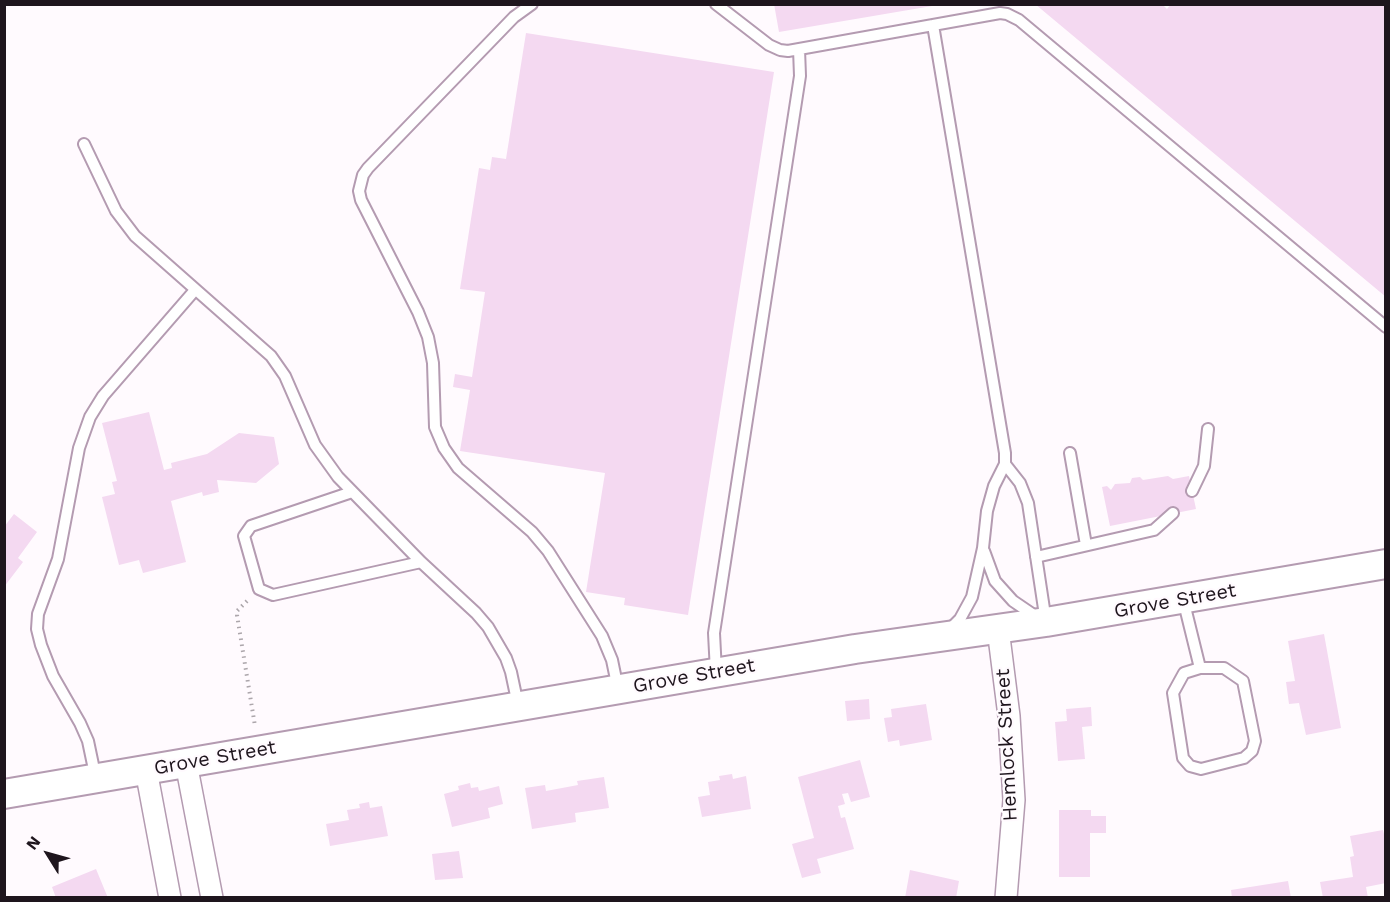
<!DOCTYPE html>
<html>
<head>
<meta charset="utf-8">
<style>
	body { margin:0 }
	#map { position:relative; width:1390px; height:902px; overflow:hidden; background:#fffafe; font-family:"Work Sans",sans-serif }
	canvas { display:block }
	.frame { position:absolute; inset:0; border:6px solid #1e151d; pointer-events:none }
	.north { position:absolute; left:18px; top:824px; width:60px; height:60px; -webkit-text-stroke:4px #fffafe; paint-order:stroke; rotate:307deg; font-size:16px; font-weight:700; line-height:24px; text-align:center; color:#1e151d }
	.north::after { content:''; display:block; margin:auto; width:21px; height:27px; background:#1e151d; clip-path:polygon(50% 0,100% 100%,50% 72%,0 100%) }
</style>
</head>
<body>
<div id="map">
<canvas width="1390" height="902"></canvas>
<div class="frame"></div>
<div class="north">N</div>
</div>
<script>
const ctx = document.querySelector('canvas').getContext('2d');
ctx.lineJoin = 'round';
function fill(path, color) { ctx.fillStyle = color; ctx.fill(path, 'evenodd'); }
const shape = rows => new Path2D(rows.map(r => 'M' + r).join(''));
function stroke(path, color, width, dash) { ctx.strokeStyle = color; ctx.lineWidth = width; ctx.lineCap = dash ? 'butt' : 'round'; ctx.setLineDash(dash || []); ctx.stroke(path); }
function write(font, color, halo, rows, align = 'center') {
  ctx.font = font + ' "Work Sans",sans-serif'; ctx.lineWidth = 4.5; ctx.setLineDash([]); ctx.textBaseline = 'middle'; ctx.strokeStyle = halo; ctx.fillStyle = color; for (const [text, x, y, turn = 0] of rows) {
    ctx.save(); ctx.translate(x, y); ctx.rotate((+turn || 0) * Math.PI / 180); ctx.textAlign = isNaN(turn) ? turn : align; if (halo) ctx.strokeText(text, 0, 0); ctx.fillText(text, 0, 0); ctx.restore();
  }
}
const building = shape([
	[774,4,932,4,932,6,779,32],
	[1035,4,1162,4,1167,9,1171,4,1386,4,1386,297],
	[526,33,774,72,688,615,624,605,625,598,586,592,605,473,460,451,470,390,453,387,455,374,472,377,485,292,460,289,479,168,490,170,492,157,506,159],
	[149,412,164,470,172,468,171,463,207,454,239,433,274,437,279,464,256,483,217,480,219,492,203,496,202,492,171,501,186,562,143,573,139,560,119,565,102,497,115,494,112,482,117,481,102,423],
	[1168,476,1173,479,1189,476,1196,509,1110,526,1102,487,1107,486,1111,490,1115,484,1130,483,1132,478,1140,477,1143,480],
	[14,514,37,532,18,558,23,562,4,587,4,527],
	[1324,634,1341,728,1306,735,1299,703,1289,704,1286,682,1295,681,1288,641],
	[869,699,870,719,847,721,845,701],
	[926,704,932,740,900,746,899,740,888,742,884,718,892,717,891,709],
	[1091,707,1092,726,1082,727,1085,759,1058,761,1055,722,1067,721,1066,709],
	[860,760,870,797,851,802,848,793,842,794,845,804,838,806,841,818,845,817,854,849,817,859,821,873,802,878,792,844,814,838,798,777],
	[732,774,733,779,746,776,751,809,702,817,698,797,710,795,708,782,720,780,719,776],
	[604,777,609,808,575,813,576,822,532,829,525,788,545,785,546,791,578,785,577,781],
	[470,783,471,788,478,787,479,791,499,786,503,804,488,808,490,818,452,827,444,794,459,790,458,786],
	[369,802,370,808,382,806,388,836,330,846,326,824,349,820,347,810,360,808,359,804],
	[1059,810,1091,810,1091,816,1106,816,1106,833,1090,833,1090,877,1059,877],
	[1383,830,1386,842,1386,883,1366,887,1368,898,1323,898,1320,882,1353,877,1350,857,1354,856,1350,836],
	[459,851,463,878,435,880,432,854],
	[96,869,108,898,56,898,52,887],
	[910,870,959,881,956,898,905,898],
	[1288,881,1291,898,1232,898,1231,890]
]);
const path = shape([
	[247,601,237,611,237,615,255,726]
]);
const service = shape([
	[532,4,514,17,368,168,363,175,359,191,361,200,418,312,428,337,433,363,435,427,444,448,458,468,532,532,548,551,602,636,612,660,618,689],
	[716,4,769,45,780,50,788,51,1000,13,1007,14,1019,20,1386,327],
	[933,25,1005,453,1005,464,994,486,987,511,983,548,972,597,960,619,949,630],
	[84,144,116,211,135,236,271,356,285,376,315,445,338,477,421,562,476,613,488,627,506,658,511,672,518,705],
	[1070,453,1086,545],
	[1005,464,1020,483,1028,503,1046,622],
	[1192,491,1204,466,1208,429],
	[352,492,251,526,244,536,259,589,273,595,421,562],
	[984,551,995,581,1013,601,1038,618],
	[1036,557,1154,530,1173,513],
	[1183,599,1200,668,1184,673,1173,693,1183,758,1190,766,1201,769,1244,758,1252,751,1255,741,1243,681,1224,668,1200,668],
	[716,672,714,633,800,76,799,49],
	[96,779,88,741,80,723,53,676,41,645,37,629,38,614,58,559,79,448,90,417,103,396,195,290]
]);
const minor = shape([
	[998,629,1009,716,1014,800,1006,898],
	[186,763,212,898],
	[146,770,170,898]
]);
const secondary = shape([
	[4,794,855,649,1046,622,1386,564]
]);
const streetNames = [
	["Grove Street",1175,601,-10],
	["Grove Street",694,676,-10],
	["Hemlock Street",1007,745,-93],
	["Grove Street",215,758,-10]
];
fill(building, '#f4d9f1');
stroke(service, '#b49bb1', 14);
stroke(minor, '#b49bb1', 24);
stroke(secondary, '#b49bb1', 32);
stroke(path, '#aca6ab', 4, [1.5, 4.5]);
stroke(service, '#fff', 10);
stroke(minor, '#fff', 21);
stroke(secondary, '#fff', 28);
write('20px', '#1e151d', '#fffafe', streetNames);
</script>
</body>
</html>
